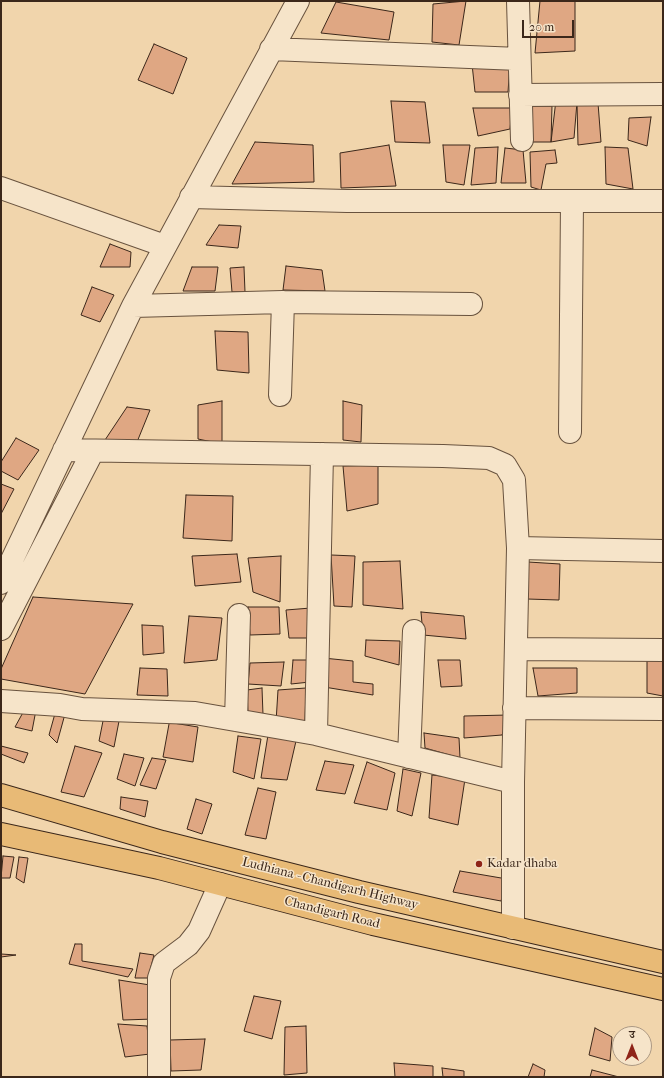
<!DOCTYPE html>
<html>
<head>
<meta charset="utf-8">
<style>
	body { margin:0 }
	#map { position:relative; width:664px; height:1078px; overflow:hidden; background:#f1d5ac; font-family:"IM FELL French Canon","Noto Serif Devanagari",serif }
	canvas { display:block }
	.frame { position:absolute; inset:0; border:2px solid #3b271a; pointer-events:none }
	.north { position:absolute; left:612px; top:1026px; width:40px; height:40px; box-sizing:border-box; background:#f6e4c9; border:1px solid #ab9883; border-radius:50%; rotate:0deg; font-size:11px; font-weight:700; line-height:16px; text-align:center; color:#3b271a }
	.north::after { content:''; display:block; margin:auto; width:14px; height:18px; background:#8f2418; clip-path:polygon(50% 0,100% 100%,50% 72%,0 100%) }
	.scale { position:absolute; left:522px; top:20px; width:52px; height:18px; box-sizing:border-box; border:2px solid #3b271a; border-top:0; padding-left:5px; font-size:12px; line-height:14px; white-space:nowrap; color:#3b271a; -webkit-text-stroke:3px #f6e4c9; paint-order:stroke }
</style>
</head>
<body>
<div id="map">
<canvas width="664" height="1078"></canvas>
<div class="frame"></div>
<div class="north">उ</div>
<div class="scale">20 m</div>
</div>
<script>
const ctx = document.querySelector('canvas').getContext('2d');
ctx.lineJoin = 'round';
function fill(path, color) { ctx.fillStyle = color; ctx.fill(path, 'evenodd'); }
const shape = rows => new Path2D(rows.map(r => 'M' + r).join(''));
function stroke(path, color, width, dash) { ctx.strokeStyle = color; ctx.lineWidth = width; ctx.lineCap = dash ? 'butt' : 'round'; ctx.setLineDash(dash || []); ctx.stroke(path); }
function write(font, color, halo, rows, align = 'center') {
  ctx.font = font + ' "IM FELL French Canon",serif'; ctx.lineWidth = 3; ctx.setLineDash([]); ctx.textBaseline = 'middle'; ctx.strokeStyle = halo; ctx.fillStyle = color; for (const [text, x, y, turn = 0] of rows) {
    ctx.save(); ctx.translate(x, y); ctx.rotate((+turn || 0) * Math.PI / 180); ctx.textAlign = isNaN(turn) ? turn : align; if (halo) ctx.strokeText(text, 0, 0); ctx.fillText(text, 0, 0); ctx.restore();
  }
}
const building = shape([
	[466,1,459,45,432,42,433,4,466,1],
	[540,1,575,1,575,51,535,53,540,1],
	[336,2,394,12,389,40,321,33,336,2],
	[154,44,187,58,173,94,138,80,154,44],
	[472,64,510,64,508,92,475,92,472,64],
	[556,100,577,102,574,138,551,142,556,100],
	[391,101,425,102,430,143,395,142,391,101],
	[577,102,598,103,601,142,578,145,577,102],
	[528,106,552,106,551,142,528,142,528,106],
	[473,108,512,108,510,129,478,136,473,108],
	[651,117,647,146,628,140,629,118,651,117],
	[255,142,313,145,314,182,232,184,255,142],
	[389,145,396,186,341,188,340,153,389,145],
	[443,145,470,145,464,185,446,182,443,145],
	[498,147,496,183,471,185,475,148,498,147],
	[605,147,628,148,633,189,606,184,605,147],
	[505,148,523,150,526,183,501,183,505,148],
	[555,150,557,163,546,164,541,190,531,187,530,152,555,150],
	[219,225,241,226,238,248,206,245,219,225],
	[110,244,131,252,130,267,100,267,110,244],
	[286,266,322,270,325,291,283,290,286,266],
	[192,267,218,267,215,291,183,291,192,267],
	[244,267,245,292,232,292,230,268,244,267],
	[92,287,114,295,100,322,81,315,92,287],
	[215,331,248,332,249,373,217,370,215,331],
	[222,401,222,444,198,439,198,405,222,401],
	[343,401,362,405,361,442,343,440,343,401],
	[127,407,150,410,137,442,105,440,127,407],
	[16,438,39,450,18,480,1,471,1,462,16,438],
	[378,465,378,504,347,511,343,466,378,465],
	[1,484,14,489,1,514,1,484],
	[186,495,233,496,232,541,183,538,186,495],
	[237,554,241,582,195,586,192,556,237,554],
	[331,555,355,556,352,607,334,606,331,555],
	[281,556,280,602,253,592,248,558,281,556],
	[400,561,403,609,363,605,363,562,400,561],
	[528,562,560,564,559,600,527,599,528,562],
	[33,597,133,604,85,694,1,679,1,669,33,597],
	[248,607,279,607,280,634,250,635,248,607],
	[311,608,311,638,289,638,286,610,311,608],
	[421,612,464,616,466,639,423,635,421,612],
	[189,616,222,618,217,660,184,663,189,616],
	[142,625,163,626,164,653,143,655,142,625],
	[366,640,400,641,399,665,365,656,366,640],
	[647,656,663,659,663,696,647,693,647,656],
	[323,658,353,661,353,682,373,684,373,695,324,687,323,658],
	[293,660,310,660,310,682,291,684,293,660],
	[438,660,460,660,462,686,441,687,438,660],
	[284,662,281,686,248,684,250,663,284,662],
	[140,668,167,669,168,696,137,695,140,668],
	[533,668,577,668,577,693,538,696,533,668],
	[262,688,263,715,248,714,247,690,262,688],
	[306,688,305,723,276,722,278,690,306,688],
	[26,707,36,710,32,731,15,727,26,707],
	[56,710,65,714,57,743,49,735,56,710],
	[509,715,502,735,464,738,464,716,509,715],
	[104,716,120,716,114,747,99,741,104,716],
	[167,722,198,727,193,762,163,757,169,724,167,722],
	[424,733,459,738,460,758,425,748,424,733],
	[268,735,296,741,287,780,261,778,268,735],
	[238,736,261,739,254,779,233,772,238,736],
	[1,746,28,753,24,763,1,754,1,746],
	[75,746,102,753,84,797,61,792,75,746],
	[124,754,144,758,135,786,117,779,124,754],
	[152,758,166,760,156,789,140,785,152,758],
	[325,761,354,765,345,794,316,790,325,761],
	[367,762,395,773,387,810,354,803,367,762],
	[403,769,421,773,412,816,397,811,403,769],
	[432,775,465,779,458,825,429,818,432,775],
	[258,788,276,792,266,839,245,835,258,788],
	[121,797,148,801,145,817,120,809,121,797],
	[196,799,212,804,202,834,187,829,196,799],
	[3,856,14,857,10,878,1,878,3,856],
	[19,857,28,858,24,883,16,878,19,857],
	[460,871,507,879,501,901,453,892,460,871],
	[75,944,82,944,82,961,133,969,128,977,69,964,75,944],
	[140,953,154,955,148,978,135,978,140,953],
	[1,954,16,955,1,957,1,954],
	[119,980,156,986,154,1019,123,1020,119,980],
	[254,996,281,1001,272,1039,244,1031,254,996],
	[118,1024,147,1026,150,1054,125,1057,118,1024],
	[306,1026,307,1073,284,1075,285,1027,306,1026],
	[595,1028,612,1037,610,1061,589,1055,595,1028],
	[205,1039,201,1070,171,1071,170,1040,205,1039],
	[394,1063,433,1066,433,1077,395,1077,394,1063],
	[533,1064,545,1070,544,1077,528,1077,533,1064],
	[442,1068,464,1071,464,1077,443,1077,442,1068],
	[592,1070,619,1077,590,1077,592,1070]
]);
const minor = shape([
	[518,1,522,140],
	[271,49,519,59],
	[520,95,663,94],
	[1,188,165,246],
	[191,197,347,201,663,201],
	[133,306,283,302,471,304],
	[280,395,283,302],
	[570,432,572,201],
	[64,450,443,456,489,458,505,465,514,480,518,548,513,782,513,928],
	[518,548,663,551],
	[1,583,133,306,298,1],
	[1,629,93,451],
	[516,649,663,650],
	[1,701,60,705,82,709,195,713,316,734,513,782],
	[514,708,663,709],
	[236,720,239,615],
	[316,734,322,454],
	[409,757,414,631],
	[159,1077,159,978,164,963,188,945,199,931,220,884]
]);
const major = shape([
	[1,795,162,842,359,892,663,962],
	[1,834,159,868,373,924,663,989]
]);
const markers = [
	[479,864,4,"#8f2418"]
];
const poiNames = [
	["Kadar dhaba",487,864]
];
const streetNames = [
	["Ludhiana - Chandigarh Highway",330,884,14],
	["Chandigarh Road",332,913,14]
];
fill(building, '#dfa783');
stroke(building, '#3b271a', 1);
stroke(minor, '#68523e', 24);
stroke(major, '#3b271a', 24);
stroke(minor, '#f6e4c9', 22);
stroke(major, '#e8ba76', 22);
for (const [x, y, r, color] of markers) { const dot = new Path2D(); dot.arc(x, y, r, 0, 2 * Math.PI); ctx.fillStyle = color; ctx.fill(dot); stroke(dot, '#f6e4c9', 1.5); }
write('13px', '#3b271a', '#f6e4c9', poiNames, 'left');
write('13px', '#3b271a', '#f6e4c9', streetNames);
</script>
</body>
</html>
